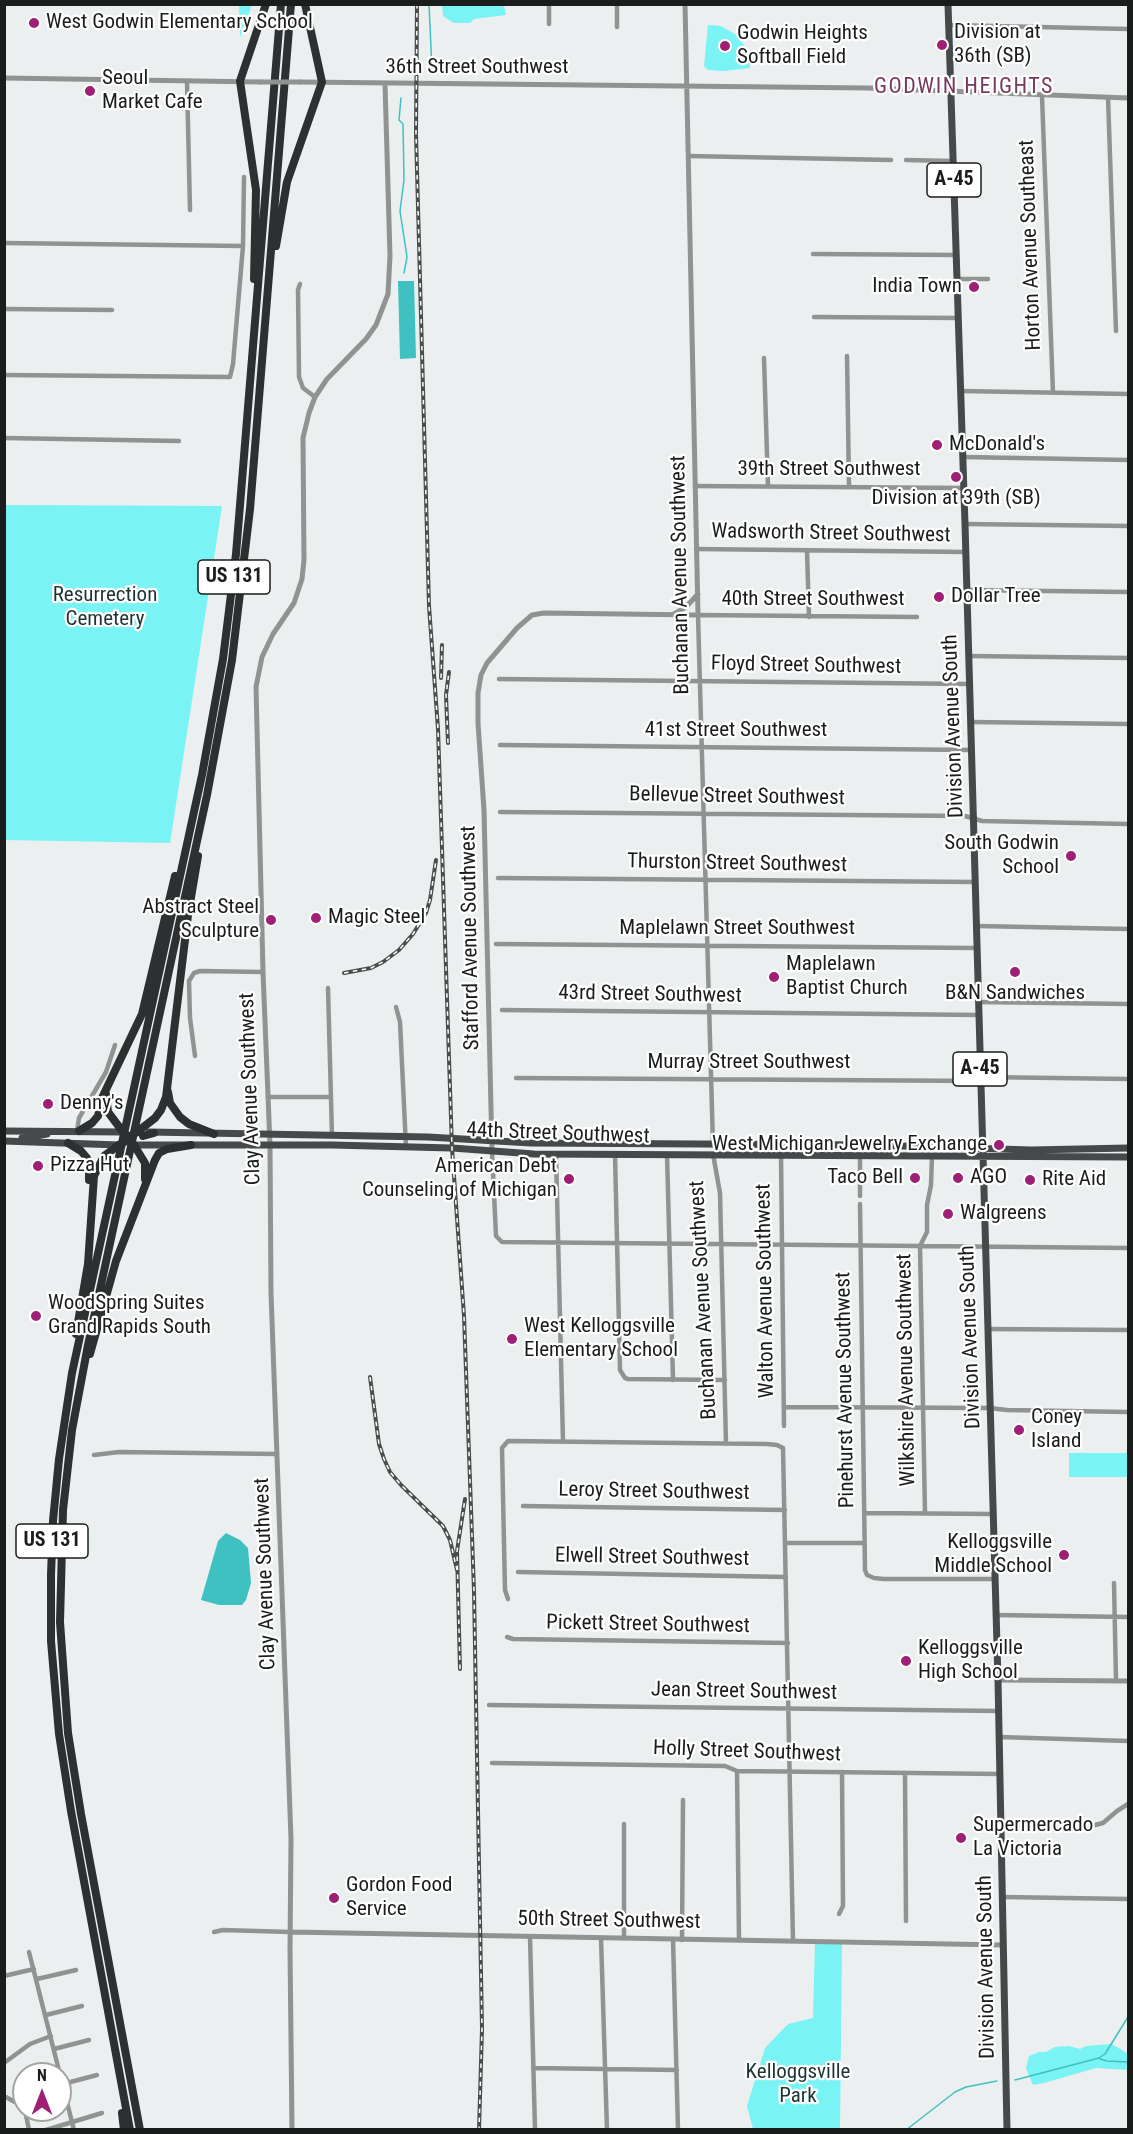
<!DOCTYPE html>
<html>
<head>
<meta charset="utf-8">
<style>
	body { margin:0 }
	#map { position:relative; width:1133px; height:2134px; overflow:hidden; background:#ebefef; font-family:"Roboto Condensed",sans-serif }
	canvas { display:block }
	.frame { position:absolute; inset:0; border:6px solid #1b1c1c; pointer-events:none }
	.north { position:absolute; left:12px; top:2062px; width:60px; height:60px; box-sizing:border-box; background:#fff; border:2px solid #a4a4a4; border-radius:50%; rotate:0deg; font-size:16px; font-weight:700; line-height:24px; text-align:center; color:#1b1c1c }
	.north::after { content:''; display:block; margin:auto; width:21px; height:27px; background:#9e1f73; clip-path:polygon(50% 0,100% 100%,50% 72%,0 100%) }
</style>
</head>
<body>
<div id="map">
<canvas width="1133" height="2134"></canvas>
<div class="frame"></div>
<div class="north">N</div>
</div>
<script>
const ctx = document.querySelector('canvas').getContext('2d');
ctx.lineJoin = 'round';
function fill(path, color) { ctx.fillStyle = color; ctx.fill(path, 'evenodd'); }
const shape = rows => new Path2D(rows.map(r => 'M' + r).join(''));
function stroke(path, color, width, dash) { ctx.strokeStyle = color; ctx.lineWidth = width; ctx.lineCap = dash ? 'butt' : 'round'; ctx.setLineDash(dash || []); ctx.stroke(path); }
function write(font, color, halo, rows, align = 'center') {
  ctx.font = font + ' "Roboto Condensed",sans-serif'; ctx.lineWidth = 4.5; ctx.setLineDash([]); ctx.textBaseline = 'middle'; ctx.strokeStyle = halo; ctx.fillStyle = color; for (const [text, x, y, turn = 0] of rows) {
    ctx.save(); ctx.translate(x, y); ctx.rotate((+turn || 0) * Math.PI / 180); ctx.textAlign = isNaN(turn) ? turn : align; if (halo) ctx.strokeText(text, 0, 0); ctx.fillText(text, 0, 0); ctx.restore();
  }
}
const green = shape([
	[239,5,252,5,240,37],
	[442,5,504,5,506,15,474,19,470,23,454,23,443,16],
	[708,25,721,26,738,36,748,52,750,68,724,71,708,70,704,66],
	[5,505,222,506,170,843,5,840],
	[1069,1453,1128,1453,1128,1477,1069,1477],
	[815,1942,842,1942,840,2129,753,2129,747,2106,765,2048,788,2024,813,2018],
	[1112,2044,1128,2054,1128,2070,1096,2068,1044,2083,1033,2085,1026,2068,1029,2056,1039,2052,1046,2052,1055,2047,1069,2046,1080,2049,1086,2046]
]);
const water = shape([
	[398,281,414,281,416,358,400,359],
	[226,1533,240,1540,248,1548,251,1583,246,1600,242,1605,219,1605,201,1600,218,1541]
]);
const stream = shape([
	[429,4,432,70],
	[401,98,399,120,403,124,404,180,400,211,407,257,404,273],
	[1100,2059,1107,2061,1128,2062],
	[1015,2080,1099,2058,1105,2054,1128,2017],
	[906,2130,955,2092,966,2087,997,2081]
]);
const minor = shape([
	[549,4,549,24],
	[617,4,617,27],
	[948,25,1128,29],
	[187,81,190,210],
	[1042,96,1053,393],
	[1108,97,1116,331],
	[689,156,891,160],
	[906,160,953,161],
	[4,243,243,246],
	[813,254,956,255],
	[957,279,988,279],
	[300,284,298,290,299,377,303,388,315,397],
	[4,309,112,310],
	[814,317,959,318],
	[847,356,849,487],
	[764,358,768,486],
	[4,375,230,377,233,364,243,246,244,177],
	[961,391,1128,394],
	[4,438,179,441],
	[963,457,1128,460],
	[695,486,964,488],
	[965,524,1128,526],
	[696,549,966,552],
	[807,550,809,617],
	[967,590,1128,592],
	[969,656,1128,658],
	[499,679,970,684],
	[971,722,1128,724],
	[500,745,971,750],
	[500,812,965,816,982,821,1128,824],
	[498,878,975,882],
	[976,926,1128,929],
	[496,944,977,948],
	[328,988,332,1136],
	[978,1002,1128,1004],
	[396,1007,400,1022,406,1147],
	[502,1010,979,1015],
	[195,1056,190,1018,189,981,194,973,200,971,263,972],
	[981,1077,1128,1079],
	[516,1078,981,1081],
	[268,1097,331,1097],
	[77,1131,79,1118,106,1072,115,1045],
	[713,1145,698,615,917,617],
	[492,1151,496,1236,502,1242,1128,1248],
	[556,1154,563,1442],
	[615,1154,620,1370,625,1378,628,1379,725,1380],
	[667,1154,673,1380],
	[713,1154,720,1193,726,1444],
	[781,1155,784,1426],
	[860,1156,860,1196],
	[860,1204,865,1570,867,1575,874,1578,884,1579,995,1579],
	[988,1329,1128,1330],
	[784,1407,989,1408,1007,1410,1128,1412],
	[94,1455,119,1452,277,1454],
	[523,1506,785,1510],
	[865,1513,993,1514],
	[925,1513,920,1246,927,1232,927,1205,931,1185,932,1156],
	[785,1543,864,1543],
	[518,1572,786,1577],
	[1114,1583,1116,1680],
	[508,1599,505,1590,502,1448,508,1441,767,1444,777,1445,783,1448,793,1941],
	[995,1615,1128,1617],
	[507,1637,513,1639,788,1643],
	[489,1705,998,1711],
	[999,1737,1128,1741],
	[492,1763,725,1766,737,1771,1000,1774],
	[737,1771,739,1940],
	[905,1773,906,1921],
	[1001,1825,1087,1827,1103,1823,1117,1811,1128,1804],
	[1003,1897,1128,1899],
	[839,1914,843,1906,842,1772],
	[214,1932,223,1930,290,1932],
	[530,1937,535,2130],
	[601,1938,607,2130],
	[624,1938,624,1824],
	[673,1939,678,2130],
	[682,1940,683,1800],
	[29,1952,74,2130],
	[4,1976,34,1969],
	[37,1979,76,1970],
	[46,2015,82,2006],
	[54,2049,89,2040],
	[4,2063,30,2044,51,2036],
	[533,2068,677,2070],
	[63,2084,97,2075],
	[4,2096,24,2107],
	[25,2110,29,2130],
	[33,2110,40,2110],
	[46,2130,102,2113]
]);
const tertiary = shape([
	[4,78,261,82],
	[300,82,868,88,1128,98],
	[674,614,686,607,698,594],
	[492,1151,484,810,478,723,478,693,481,675,487,663,517,628,532,615,544,613,698,615,685,4],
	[998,1680,1128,1681],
	[290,1932,1004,1945],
	[292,2130,290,1949,291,1839,271,1293,270,1145,263,972,256,687,262,657,273,634,294,603,302,579,304,560,303,438,309,413,315,397,327,379,366,339,376,325,388,294,390,256,385,84]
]);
const primary = shape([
	[948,4,965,524,998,1680,1007,2130],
	[4,1131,123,1132],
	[149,1132,428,1137,531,1143,872,1145,1031,1150,1128,1148],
	[22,1138,47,1134],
	[4,1141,119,1145],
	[134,1145,332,1145,452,1148,534,1154,1128,1157]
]);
const motorway = shape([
	[276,246,287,182,322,82,305,4],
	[254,279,256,190,240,81,266,4],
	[168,1092,170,1103,180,1117,189,1124,214,1134],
	[106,1094,108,1112,123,1132],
	[79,1131,92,1123,98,1116,102,1098,142,1014,175,876],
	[137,1132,155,1118,161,1110,166,1097,188,915,198,856],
	[143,1136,154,1133],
	[68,1143,81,1151,87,1158,89,1164,89,1180],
	[134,1145,145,1163,145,1179],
	[76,1334,88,1264,94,1176,104,1156,119,1145],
	[90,1354,116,1261,155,1160,159,1153,167,1149,191,1145],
	[122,2113,124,2130],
	[130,2130,71,1811,59,1734,51,1641,51,1575,53,1521,59,1459,72,1373,202,775,223,659,236,554,281,4],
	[140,2130,81,1814,68,1733,60,1622,63,1510,72,1430,88,1345,207,795,232,660,250,509,291,4]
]);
const rail = shape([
	[417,4,416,134,429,606,438,729,452,1148,464,1316,474,1591,482,2029,479,2130],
	[441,678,442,645],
	[448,743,446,695,449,672],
	[344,973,371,968,383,962,399,950,413,934,426,913,430,900,436,860],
	[370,1377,379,1444,384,1459,390,1472,401,1485,443,1526,450,1540,457,1570],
	[460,1669,457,1551,465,1499]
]);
const tertiaryBridge = shape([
	[261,82,300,82]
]);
const motorwayBridge = shape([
	[123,1132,129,1137,137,1132],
	[119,1145,128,1140,134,1145]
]);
const markers = [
	[34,23,6,"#9e1f73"],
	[942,45,6,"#9e1f73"],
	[725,46,6,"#9e1f73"],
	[90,91,6,"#9e1f73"],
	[974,287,6,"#9e1f73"],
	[937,445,6,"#9e1f73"],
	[956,477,6,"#9e1f73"],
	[939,597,6,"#9e1f73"],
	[1071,856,6,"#9e1f73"],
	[316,918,6,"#9e1f73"],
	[271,920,6,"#9e1f73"],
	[1015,972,6,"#9e1f73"],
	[774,977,6,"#9e1f73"],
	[48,1104,6,"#9e1f73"],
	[999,1145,6,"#9e1f73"],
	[38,1166,6,"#9e1f73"],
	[915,1178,6,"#9e1f73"],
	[958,1178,6,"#9e1f73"],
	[569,1179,6,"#9e1f73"],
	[1030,1180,6,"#9e1f73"],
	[948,1214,6,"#9e1f73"],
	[36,1316,6,"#9e1f73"],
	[512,1339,6,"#9e1f73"],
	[1019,1430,6,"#9e1f73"],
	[1064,1555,6,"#9e1f73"],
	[906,1661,6,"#9e1f73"],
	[961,1838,6,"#9e1f73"],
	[334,1898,6,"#9e1f73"]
];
const shields = [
	[954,180,54],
	[234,577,72],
	[980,1069,54],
	[52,1541,72]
];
const shieldNames = [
	["A-45",954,180],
	["US 131",234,577],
	["A-45",980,1069],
	["US 131",52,1541]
];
const poiNames = [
	["West Godwin Elementary School",46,23],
	["Division at",954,33],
	["36th (SB)",954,57],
	["Godwin Heights",737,34],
	["Softball Field",737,58],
	["Seoul",102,79],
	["Market Cafe",102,103],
	["India Town",962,287,"right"],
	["McDonald's",949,445],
	["Division at 39th (SB)",956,499,"center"],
	["Dollar Tree",951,597],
	["South Godwin",1059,844,"right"],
	["School",1059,868,"right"],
	["Abstract Steel",259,908,"right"],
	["Sculpture",259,932,"right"],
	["Magic Steel",328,918],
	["Maplelawn",786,965],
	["Baptist Church",786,989],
	["B&N Sandwiches",1015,994,"center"],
	["Denny's",60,1104],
	["West Michigan Jewelry Exchange",987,1145,"right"],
	["Pizza Hut",50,1166],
	["American Debt",557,1167,"right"],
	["Counseling of Michigan",557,1191,"right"],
	["Taco Bell",903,1178,"right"],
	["AGO",970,1178],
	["Rite Aid",1042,1180],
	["Walgreens",960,1214],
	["WoodSpring Suites",48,1304],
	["Grand Rapids South",48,1328],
	["West Kelloggsville",524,1327],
	["Elementary School",524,1351],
	["Coney",1031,1418],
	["Island",1031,1442],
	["Kelloggsville",1052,1543,"right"],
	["Middle School",1052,1567,"right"],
	["Kelloggsville",918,1649],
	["High School",918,1673],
	["Supermercado",973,1826],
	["La Victoria",973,1850],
	["Gordon Food",346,1886],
	["Service",346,1910]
];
const streetNames = [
	["36th Street Southwest",477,68],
	["Horton Avenue Southeast",1031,245,-92],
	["39th Street Southwest",829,470],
	["Wadsworth Street Southwest",831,534,1],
	["Buchanan Avenue Southwest",681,575,-91],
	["40th Street Southwest",813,600],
	["Floyd Street Southwest",806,666,1],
	["Division Avenue South",954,726,-92],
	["41st Street Southwest",736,731],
	["Bellevue Street Southwest",737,797,1],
	["Thurston Street Southwest",737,864,1],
	["Maplelawn Street Southwest",737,929],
	["Stafford Avenue Southwest",471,938,-91],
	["43rd Street Southwest",650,995,1],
	["Murray Street Southwest",749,1063],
	["Clay Avenue Southwest",251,1089,-92],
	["44th Street Southwest",558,1134,2],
	["Walton Avenue Southwest",766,1291,-91],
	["Buchanan Avenue Southwest",704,1300,-93],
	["Division Avenue South",971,1337,-92],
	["Wilkshire Avenue Southwest",907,1370,-91],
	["Pinehurst Avenue Southwest",846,1390,-91],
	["Leroy Street Southwest",654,1492,1],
	["Elwell Street Southwest",652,1558,1],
	["Clay Avenue Southwest",266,1574,-92],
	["Pickett Street Southwest",648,1625,1],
	["Jean Street Southwest",744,1692,1],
	["Holly Street Southwest",747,1752,2],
	["50th Street Southwest",609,1921,1],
	["Division Avenue South",987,1967,-91]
];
const parkNames = [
	["Resurrection",105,596],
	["Cemetery",105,620],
	["Kelloggsville",798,2073],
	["Park",798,2097]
];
const neighbourhoodNames = [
	["GODWIN HEIGHTS",964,87]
];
fill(green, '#79f3f3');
fill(water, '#3fc1c2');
stroke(stream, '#3fc1c2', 1.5);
stroke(minor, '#919292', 4.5);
stroke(tertiary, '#919292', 5);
stroke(primary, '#464949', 7);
stroke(motorway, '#2d3030', 8);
stroke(rail, '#4b4d4d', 4);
stroke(rail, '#fff', 1.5, [4.5]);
stroke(tertiaryBridge, '#919292', 5);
stroke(motorwayBridge, '#2d3030', 8);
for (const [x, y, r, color] of markers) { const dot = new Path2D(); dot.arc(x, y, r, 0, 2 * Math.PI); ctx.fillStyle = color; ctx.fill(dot); stroke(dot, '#fff', 2); }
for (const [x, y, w] of shields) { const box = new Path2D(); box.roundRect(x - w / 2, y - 17, w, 34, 4.5); ctx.fillStyle = '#fff'; ctx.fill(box); stroke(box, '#1b1c1c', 1.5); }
write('bold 20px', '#1b1c1c', null, shieldNames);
write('21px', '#1b1c1c', '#fff', poiNames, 'left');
write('21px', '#1b1c1c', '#fff', streetNames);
write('21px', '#1e3434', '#fff', parkNames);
ctx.letterSpacing = '1.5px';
write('22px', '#78395e', '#fff', neighbourhoodNames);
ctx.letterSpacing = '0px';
</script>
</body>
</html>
